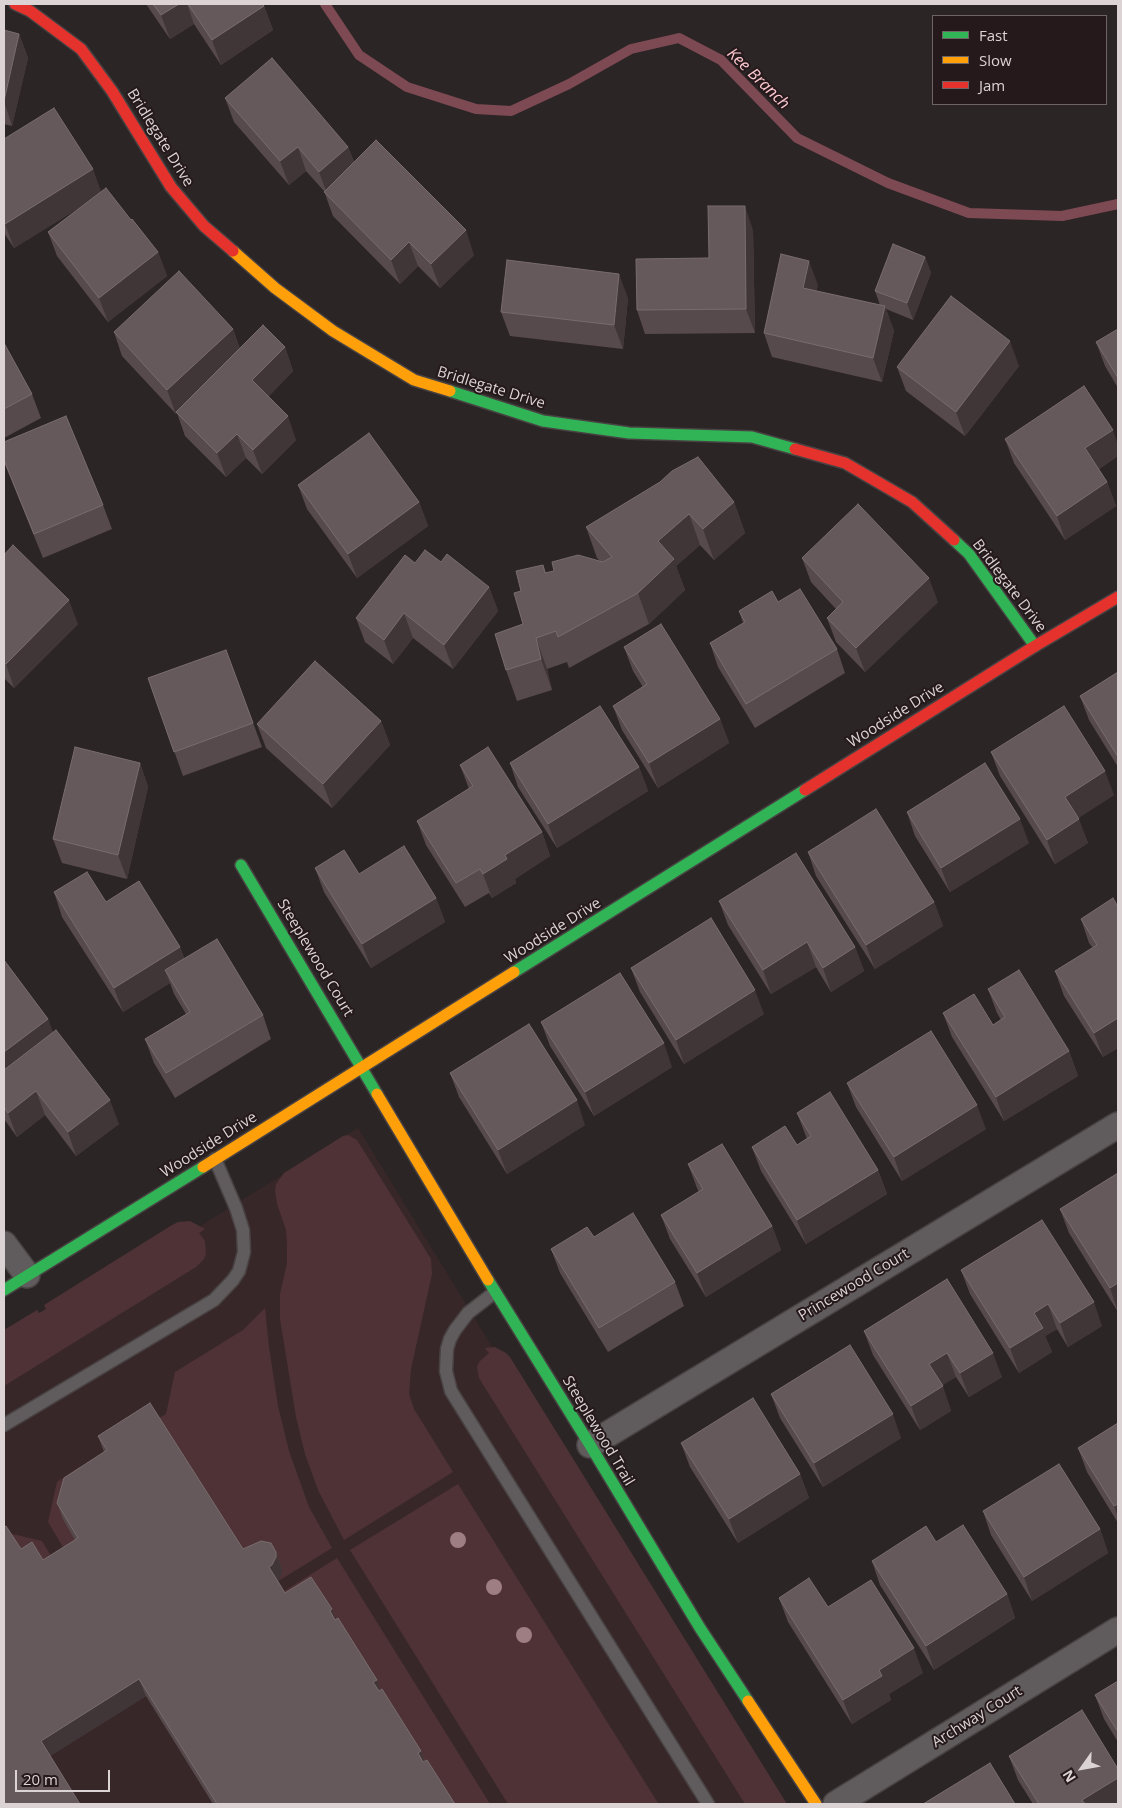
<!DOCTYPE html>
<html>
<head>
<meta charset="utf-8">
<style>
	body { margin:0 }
	#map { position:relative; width:1122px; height:1808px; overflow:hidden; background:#2c2526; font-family:"Open Sans",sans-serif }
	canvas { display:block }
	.frame { position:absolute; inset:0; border:5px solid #dcd3d4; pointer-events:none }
	.legend { position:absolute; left:932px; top:15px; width:175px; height:90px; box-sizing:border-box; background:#25191b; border:1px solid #6e6365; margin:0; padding:6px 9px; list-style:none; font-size:15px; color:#dcd3d4 }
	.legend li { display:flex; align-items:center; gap:10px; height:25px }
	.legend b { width:25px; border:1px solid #6e6365 }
	.north { position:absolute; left:1057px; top:1743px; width:50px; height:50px; -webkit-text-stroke:4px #25191b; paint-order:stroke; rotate:238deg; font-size:14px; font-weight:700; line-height:20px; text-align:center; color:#dcd3d4 }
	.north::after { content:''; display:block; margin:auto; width:18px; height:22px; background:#dcd3d4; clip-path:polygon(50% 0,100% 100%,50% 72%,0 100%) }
	.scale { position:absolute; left:15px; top:1770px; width:95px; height:22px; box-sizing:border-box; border:2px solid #dcd3d4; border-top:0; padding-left:6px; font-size:15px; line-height:18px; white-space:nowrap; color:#dcd3d4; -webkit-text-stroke:4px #25191b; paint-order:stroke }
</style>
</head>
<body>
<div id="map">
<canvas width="1122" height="1808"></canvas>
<div class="frame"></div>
<ul class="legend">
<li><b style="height:6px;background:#30b455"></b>Fast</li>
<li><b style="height:6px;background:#ff9f0a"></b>Slow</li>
<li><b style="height:6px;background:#e5322d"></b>Jam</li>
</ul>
<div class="north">N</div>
<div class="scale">20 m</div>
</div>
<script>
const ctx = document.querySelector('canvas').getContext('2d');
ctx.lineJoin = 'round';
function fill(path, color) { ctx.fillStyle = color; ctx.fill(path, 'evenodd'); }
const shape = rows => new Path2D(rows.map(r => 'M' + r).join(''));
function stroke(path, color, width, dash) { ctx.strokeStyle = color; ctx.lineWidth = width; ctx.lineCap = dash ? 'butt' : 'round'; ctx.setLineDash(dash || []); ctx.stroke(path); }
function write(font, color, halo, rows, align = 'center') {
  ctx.font = font + ' "Open Sans",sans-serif'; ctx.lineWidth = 4; ctx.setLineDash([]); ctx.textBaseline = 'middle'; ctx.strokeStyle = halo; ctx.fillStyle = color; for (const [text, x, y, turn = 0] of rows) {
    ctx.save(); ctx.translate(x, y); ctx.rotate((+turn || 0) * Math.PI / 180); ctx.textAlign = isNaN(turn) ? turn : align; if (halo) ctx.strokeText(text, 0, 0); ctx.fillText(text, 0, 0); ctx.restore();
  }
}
const built = shape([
	[358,1128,772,1804,4,1804,4,1348]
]);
const green = shape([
	[348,1135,357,1140,431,1259,432,1274,411,1369,409,1394,414,1409,453,1472,344,1540,318,1490,305,1454,296,1417,280,1319,280,1294,287,1263,287,1245,286,1230,277,1204,275,1190,276,1184,284,1173,343,1136],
	[190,1221,205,1229,199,1233,205,1241,206,1254,204,1259,196,1267,4,1386,4,1330,37,1310,39,1313,46,1309,44,1305,172,1225,178,1222],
	[265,1308,269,1347,278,1406,289,1451,309,1507,332,1548,275,1583,278,1582,282,1573,281,1569,249,1566,156,1420,166,1414,175,1372,243,1330],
	[495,1347,506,1353,510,1357,787,1804,745,1804,479,1378,477,1367,479,1362,489,1353,485,1348],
	[79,1467,97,1471,84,1555,72,1562,48,1522,57,1482],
	[458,1484,658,1803,508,1804,350,1550],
	[4,1532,42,1541,51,1556,40,1563,27,1565],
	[337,1558,490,1804,450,1804,281,1593]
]);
const stream = shape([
	[325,4,359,55,407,87,476,109,511,111,569,84,631,49,679,38,721,60,797,138,888,183,969,213,1062,216,1118,204]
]);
const lane = shape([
	[495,1292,468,1313,455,1330,450,1339,447,1349,446,1371,451,1391,708,1804],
	[4,1425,214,1300,233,1280,239,1271,244,1252,243,1230,236,1208,215,1159]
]);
const street = shape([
	[4,1244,27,1275],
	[590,1445,1118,1125],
	[836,1804,1118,1630]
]);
const fast = shape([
	[450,391,543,421,629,433,752,437,795,449],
	[954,540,969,554,1035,646],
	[241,865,377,1094],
	[514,972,805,790],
	[488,1280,590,1445,700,1628,748,1701],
	[4,1290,203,1167]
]);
const slow = shape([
	[233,251,275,288,333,331,414,380,450,391],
	[377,1094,488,1280],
	[203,1167,514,972],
	[748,1701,816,1804]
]);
const jam = shape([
	[15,4,30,11,81,49,112,91,171,187,204,226,233,251],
	[795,449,845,463,912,502,954,540],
	[805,790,1035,646,1118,597]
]);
const trees = [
	[458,1540],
	[494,1587],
	[524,1635]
];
const wall = shape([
	[146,4,262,4,264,6,273,30,221,65,194,24,170,39],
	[4,30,19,34,28,58,12,126,4,124],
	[225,98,348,147,354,162,474,255,440,288,418,266,400,284,333,216,324,191,306,171,289,185,234,122],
	[4,139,101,192,131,220,158,252,167,276,108,322,57,256,48,232,87,203,14,248,4,233],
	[753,230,755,333,645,334,637,310,709,258],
	[925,257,931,273,913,320,886,309,894,331,882,382,772,357,764,333,818,285,816,291,880,305,875,291],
	[628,298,623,349,510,336,501,312],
	[233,329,240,349,285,347,293,371,268,397,296,440,262,474,246,458,226,477,185,436,177,413,176,414,122,356,114,332],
	[1118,329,1118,388,1105,366,1096,342],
	[4,343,32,394,41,418,4,438],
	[1019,366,965,436,906,391,897,367],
	[1005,439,1118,445,1118,456,1099,469,1107,482,1116,506,1065,540,1014,463],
	[4,442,103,505,112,529,43,558,4,462],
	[298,485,419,502,428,526,357,578,307,509],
	[734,502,745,533,714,560,700,545,676,566,685,590,649,624,569,668,567,662,547,669,552,690,517,701,506,670,523,624,521,591,543,565,546,573,600,561,597,558,586,527],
	[4,555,78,624,14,688,4,678],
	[802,558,938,602,865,672,836,642,827,618,836,609,811,582],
	[441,562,489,587,498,611,453,669,413,638,393,664,365,642,356,618,415,563],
	[778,602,837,649,845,673,755,728,718,667,710,643,743,623,739,611],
	[624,647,720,719,729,743,658,788,622,730,613,706,643,687,633,671],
	[226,650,262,747,183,776,148,678],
	[1118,672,1118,767,1089,720,1080,696],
	[381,721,390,745,332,808,266,748,257,724],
	[991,752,1114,795,1078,818,1088,843,1055,864,1000,776],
	[140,763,148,787,127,879,62,863,53,839],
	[510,763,639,767,648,791,557,848,518,787],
	[460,765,542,832,550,856,515,879,516,883,492,898,489,893,465,907,426,845,417,821,469,789],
	[907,812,1029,843,950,892,915,836],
	[808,852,934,902,943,926,875,969,816,876],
	[315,868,359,874,436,898,445,922,371,968,324,892],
	[54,892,106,902,180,947,184,958,263,1015,271,1039,175,1098,154,1063,145,1039,186,1014,174,994,170,983,123,1012,62,917],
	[719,901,855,947,864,971,831,992,816,967,771,994,728,925],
	[1118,907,1118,1048,1103,1057,1064,996,1055,971,1093,948,1089,943,1081,919],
	[4,960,48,1019,53,1033,119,1124,76,1156,45,1115,17,1137,4,1119],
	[631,968,764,1014,684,1064,640,992],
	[988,989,1069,1051,1078,1076,1004,1121,952,1037,943,1013,993,1025,1001,1020,997,1013],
	[541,1022,672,1067,594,1116,550,1046],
	[450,1073,585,1125,507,1174,459,1097],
	[847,1083,986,1129,902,1181,856,1107],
	[797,1113,878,1170,887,1194,806,1244,761,1171,752,1147,797,1145,807,1139],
	[688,1164,772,1226,781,1250,706,1297,670,1239,661,1215,699,1192,697,1188],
	[1118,1173,1118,1312,1069,1233,1060,1209],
	[594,1237,675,1282,684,1306,608,1352,560,1273,551,1249],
	[961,1270,1102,1326,1068,1347,1057,1329,1045,1336,1052,1352,1019,1373,970,1294],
	[947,1279,1002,1377,969,1397,956,1377,942,1385,951,1411,920,1430,873,1355,864,1331],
	[771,1394,901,1438,823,1487,780,1418],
	[1118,1423,1118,1523,1087,1472,1078,1448],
	[98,1436,243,1549,276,1552,282,1569,282,1573,278,1581,285,1593,336,1620,377,1680,380,1691,421,1751,425,1762,455,1804,213,1804,146,1696,50,1756,4,1804,21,1549,43,1560,75,1540,63,1519,57,1503,104,1452],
	[681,1443,800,1474,809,1498,738,1543,690,1467],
	[983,1511,1100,1529,1108,1553,1032,1601,991,1535],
	[936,1542,1007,1594,1015,1618,934,1670,880,1585,872,1561],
	[779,1598,828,1607,923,1673,889,1694,891,1700,852,1724,788,1622],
	[1118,1681,1118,1742,1104,1719,1095,1695],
	[1009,1756,1118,1804,1033,1804,1018,1780]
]);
const shadedWall = shape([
	[179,4,187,4,194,24,170,39,161,15],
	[264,6,273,30,221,65,212,40],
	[19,34,28,58,12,126,4,101],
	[298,147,306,171,289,185,280,161],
	[348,147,357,171,328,196,319,172],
	[93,169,102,194,14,248,5,224],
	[745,206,753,230,755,333,746,309],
	[466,230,474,255,440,288,431,264],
	[409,242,418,266,400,284,391,260],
	[158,252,167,276,108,322,99,298],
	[925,257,931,273,913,320,907,303],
	[809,261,818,285,812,312,803,288],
	[619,274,628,298,623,349,614,325],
	[885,306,894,331,882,382,873,358],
	[233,329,241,353,176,414,167,390],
	[1010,341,1019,366,965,436,956,412],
	[285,347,293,371,261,404,252,380],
	[288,416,296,440,262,474,253,450],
	[1113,430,1118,445,1118,456,1094,472,1085,448],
	[237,434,246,458,226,477,217,453],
	[1107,482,1116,506,1065,540,1057,516],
	[419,502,428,526,357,578,348,554],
	[734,502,745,533,714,560,703,529],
	[689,514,700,545,676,566,685,590,649,624,638,593,658,541],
	[929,578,938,602,865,672,856,648],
	[489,587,498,611,453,669,444,645],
	[69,600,78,624,14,688,6,664],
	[404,613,413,638,393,664,384,640],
	[536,638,547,669,552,690,541,659],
	[720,719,729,743,658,788,649,763],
	[381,721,390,745,332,808,323,784],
	[140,763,148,787,127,879,118,855],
	[639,767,648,791,557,848,548,824],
	[1105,771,1114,795,1074,821,1065,797],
	[1020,819,1029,843,950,892,941,868],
	[1079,819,1088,843,1055,864,1047,840],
	[542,832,550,856,515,879,516,883,492,898,483,874,505,855],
	[436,898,445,922,371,968,362,944],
	[934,902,943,926,875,969,866,945],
	[807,942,816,967,771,994,763,970],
	[180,947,189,971,165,970,170,983,123,1012,114,988],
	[855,947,864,971,831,992,823,968],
	[755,990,764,1014,684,1064,676,1040],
	[1118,1018,1118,1048,1103,1057,1094,1033],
	[48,1019,57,1043,4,1083,4,1052],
	[664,1043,672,1067,594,1116,585,1092],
	[1069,1051,1078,1076,1004,1121,996,1097],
	[36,1091,45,1115,17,1137,8,1113],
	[110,1100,119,1124,76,1156,68,1132],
	[577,1100,585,1125,507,1174,498,1150],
	[977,1105,986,1129,902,1181,894,1157],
	[878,1170,887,1194,806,1244,797,1220],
	[772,1226,781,1250,706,1297,697,1273],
	[1118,1283,1118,1312,1110,1288],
	[1094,1302,1102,1326,1068,1347,1060,1323],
	[1048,1304,1057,1329,1045,1336,1052,1352,1019,1373,1010,1348,1034,1313],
	[947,1353,956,1377,938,1388,929,1364],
	[993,1353,1002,1377,969,1397,960,1373],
	[943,1386,951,1411,920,1430,911,1406],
	[893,1414,901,1438,823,1487,814,1463],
	[800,1474,809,1498,738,1543,729,1519],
	[1118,1504,1118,1517,1114,1506],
	[1100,1529,1108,1553,1032,1601,1024,1577],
	[276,1552,282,1569,282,1573,278,1582,269,1567],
	[1007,1594,1015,1618,934,1670,926,1646],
	[332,1609,338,1626,330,1611],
	[914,1648,923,1673,889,1694,891,1700,852,1724,843,1700,879,1670],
	[139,1679,146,1696,47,1758,41,1741],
	[377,1680,383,1697,373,1682],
	[421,1751,427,1768,418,1753],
	[1118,1778,1118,1804,1084,1804,1082,1800]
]);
const building = shape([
	[153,4,179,4,161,15,153,4],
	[188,4,262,4,264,6,212,40,188,4],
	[4,30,19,34,4,101,4,30],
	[272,58,348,147,319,172,298,147,280,161,225,98,272,58],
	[54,108,93,169,5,224,4,222,4,139,54,108],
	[376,140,466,230,431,264,409,242,391,260,324,192,376,140],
	[106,188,131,220,132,219,158,252,99,298,48,232,106,188],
	[708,206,745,206,746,309,637,310,636,259,709,258,708,206],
	[893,244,925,257,907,303,875,291,893,244],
	[781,254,809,261,803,288,885,306,873,358,764,333,781,254],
	[507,260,619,274,614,325,501,312,507,260],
	[179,271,233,329,167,390,114,332,179,271],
	[951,296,1010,341,956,412,897,367,951,296],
	[263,325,285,347,252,380,288,416,253,450,237,434,217,453,176,412,263,325],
	[1118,329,1118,378,1096,342,1118,329],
	[4,343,32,394,4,409,4,343],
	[1084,386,1113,430,1085,448,1107,482,1057,516,1005,439,1084,386],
	[66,416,103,505,34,534,4,460,4,442,66,416],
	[369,433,419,502,348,554,298,485,369,433],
	[698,457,734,502,703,529,689,514,658,541,674,559,638,593,558,637,556,631,536,638,541,659,506,670,495,634,523,624,514,593,521,591,516,571,543,565,545,573,554,571,552,562,578,555,603,562,612,557,586,527,660,482,672,471,698,457],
	[858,504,929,578,856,648,827,618,843,602,802,558,858,504],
	[13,545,69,600,6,664,4,663,4,555,13,545],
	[425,550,441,562,447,554,489,587,444,645,404,613,384,640,356,618,405,555,415,563,425,550],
	[800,589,837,649,746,704,710,643,745,622,739,611,772,591,778,602,800,589],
	[661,624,720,719,649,763,613,706,647,684,624,647,661,624],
	[226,650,253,723,174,752,148,678,226,650],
	[315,661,381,721,323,784,257,724,315,661],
	[1118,672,1118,757,1080,696,1118,672],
	[600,706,639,767,548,824,510,763,600,706],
	[1064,706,1105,771,1065,797,1079,819,1047,840,991,752,1064,706],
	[75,747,140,763,118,855,53,839,75,747],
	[488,747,542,832,505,855,507,859,483,874,480,869,456,883,417,821,473,786,460,765,488,747],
	[985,763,1020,819,941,868,907,812,985,763],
	[876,809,934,902,866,945,808,852,876,809],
	[404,846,436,898,362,944,315,868,344,850,359,874,404,846],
	[796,853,855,947,823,968,807,942,763,970,719,901,796,853],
	[87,872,106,902,139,881,180,947,114,988,54,892,87,872],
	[1113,898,1118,907,1118,1018,1094,1033,1055,971,1097,945,1081,919,1113,898],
	[711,918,755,990,676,1040,631,968,711,918],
	[217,939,263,1015,166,1073,145,1039,190,1012,165,970,217,939],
	[4,960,48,1019,4,1052,4,960],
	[1019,970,1069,1051,996,1097,943,1013,974,994,993,1025,1005,1017,988,989,1019,970],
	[620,973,664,1043,585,1092,541,1022,620,973],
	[529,1024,577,1100,498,1150,450,1073,529,1024],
	[56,1030,110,1100,68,1132,36,1091,8,1113,4,1107,4,1070,56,1030],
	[931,1031,977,1105,894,1157,847,1083,931,1031],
	[830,1092,878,1170,797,1220,752,1147,785,1126,797,1145,811,1136,797,1113,830,1092],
	[722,1144,772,1226,697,1273,661,1215,703,1189,688,1164,722,1144],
	[1118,1173,1118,1283,1110,1288,1060,1209,1118,1173],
	[633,1213,675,1282,599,1328,551,1249,587,1227,594,1237,633,1213],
	[1042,1220,1094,1302,1060,1323,1048,1304,1034,1313,1043,1328,1010,1348,961,1270,1042,1220],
	[947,1279,993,1353,960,1373,947,1353,929,1364,943,1386,911,1406,864,1331,947,1279],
	[850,1345,893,1414,814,1463,771,1394,850,1345],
	[753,1398,800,1474,729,1519,681,1443,753,1398],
	[150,1403,243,1549,261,1541,271,1543,276,1552,276,1557,272,1565,269,1567,285,1593,311,1577,332,1609,330,1611,335,1620,338,1618,377,1680,373,1682,379,1691,382,1689,421,1751,418,1753,423,1762,427,1760,455,1804,217,1804,139,1679,41,1741,80,1804,4,1804,4,1527,6,1526,21,1549,32,1542,43,1560,78,1538,57,1503,64,1478,107,1450,98,1436,150,1403],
	[1118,1423,1118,1504,1114,1506,1078,1448,1118,1423],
	[1059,1464,1100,1529,1024,1577,983,1511,1059,1464],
	[963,1525,1007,1594,926,1646,872,1561,926,1526,936,1542,963,1525],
	[809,1578,828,1607,871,1580,914,1648,879,1670,882,1676,843,1700,779,1598,809,1578],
	[1118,1681,1118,1732,1095,1695,1118,1681],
	[1082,1710,1118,1769,1118,1778,1082,1800,1085,1804,1039,1804,1009,1756,1082,1710],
	[990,1763,1015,1804,923,1804,990,1763]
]);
const streetNames = [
	["Bridlegate Drive",160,138,58],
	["Bridlegate Drive",491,388,17],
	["Bridlegate Drive",1009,586,53],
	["Woodside Drive",896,715,-32],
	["Woodside Drive",553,931,-32],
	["Steeplewood Court",315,958,59],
	["Woodside Drive",209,1145,-32],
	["Princewood Court",854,1285,-31],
	["Steeplewood Trail",598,1431,59],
	["Archway Court",977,1717,-32]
];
const waterNames = [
	["Kee Branch",758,79,44]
];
fill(built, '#382729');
fill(green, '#4e3236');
stroke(stream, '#7d4a54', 10);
stroke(lane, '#484243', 15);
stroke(street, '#484243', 28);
stroke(fast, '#484243', 14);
stroke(slow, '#484243', 14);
stroke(jam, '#484243', 14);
stroke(lane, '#605b5c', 12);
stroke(street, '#605b5c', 25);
stroke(fast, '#30b455', 11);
stroke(slow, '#ff9f0a', 11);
stroke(jam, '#e5322d', 11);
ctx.fillStyle = '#9f7e83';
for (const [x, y] of trees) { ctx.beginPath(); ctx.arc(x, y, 8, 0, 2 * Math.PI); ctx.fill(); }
fill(wall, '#574a4c');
fill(shadedWall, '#403537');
fill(building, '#65595b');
stroke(building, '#786c6e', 1);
write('15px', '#dcd3d4', '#25191b', streetNames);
write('italic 16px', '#fec8d0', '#25191b', waterNames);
</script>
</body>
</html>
